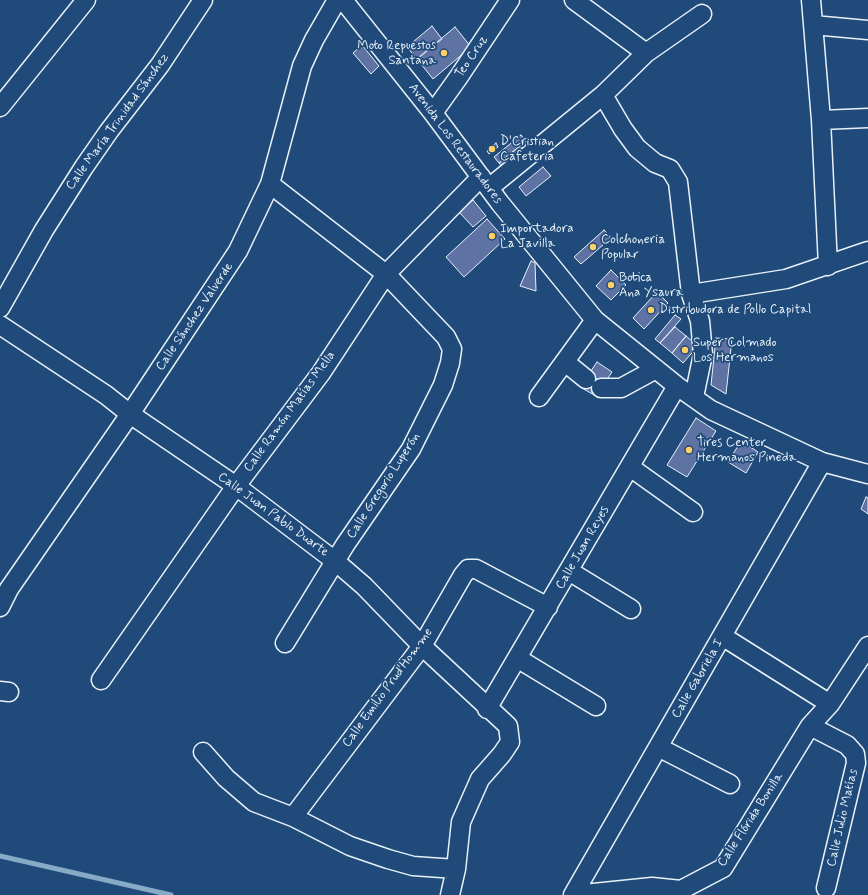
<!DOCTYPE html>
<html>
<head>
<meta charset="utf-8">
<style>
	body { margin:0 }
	canvas { display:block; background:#1f4a7a }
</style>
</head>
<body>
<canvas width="868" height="895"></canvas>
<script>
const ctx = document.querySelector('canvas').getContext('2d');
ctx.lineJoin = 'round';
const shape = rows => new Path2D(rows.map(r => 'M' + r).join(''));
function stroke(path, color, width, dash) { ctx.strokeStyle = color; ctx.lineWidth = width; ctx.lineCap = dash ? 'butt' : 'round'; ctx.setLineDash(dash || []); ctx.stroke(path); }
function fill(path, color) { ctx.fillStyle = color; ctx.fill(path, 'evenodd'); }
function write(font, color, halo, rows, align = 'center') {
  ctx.font = font + ' Mynerve,sans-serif'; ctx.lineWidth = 3.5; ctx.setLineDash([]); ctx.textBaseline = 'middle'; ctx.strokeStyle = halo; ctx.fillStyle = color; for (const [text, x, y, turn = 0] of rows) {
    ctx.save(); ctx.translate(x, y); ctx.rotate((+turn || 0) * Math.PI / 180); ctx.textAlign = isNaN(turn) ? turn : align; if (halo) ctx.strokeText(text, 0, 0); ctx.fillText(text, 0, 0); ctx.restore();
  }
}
const stream = shape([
	[0,856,171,895]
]);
const building = shape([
	[432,26,442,39,417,59,407,47,432,26],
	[455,27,471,47,433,79,417,59,455,27],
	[362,45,379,66,371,74,353,53,362,45],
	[521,135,526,141,499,163,494,157,521,135],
	[526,141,530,146,503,168,499,163,526,141],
	[496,143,498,147,489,154,487,151,496,143],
	[543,167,551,176,526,196,519,187,543,167],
	[473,200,486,216,473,227,459,212,473,200],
	[487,219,505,239,464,277,446,257,487,219],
	[604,230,611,238,581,264,574,257,604,230],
	[531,261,535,263,536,291,520,286,531,261],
	[611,270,626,285,611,300,596,286,611,270],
	[657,292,668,303,644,329,633,318,657,292],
	[675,315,681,319,660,343,655,339,675,315],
	[675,327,686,336,672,353,660,343,675,327],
	[686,336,698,346,683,363,672,353,686,336],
	[716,338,732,339,726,394,711,385,716,338],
	[597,362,612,372,596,396,580,387,597,362],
	[696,418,716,431,687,477,667,465,696,418],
	[741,441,758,452,746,473,728,462,741,441],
	[866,497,868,498,868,514,861,509,866,497]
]);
const minor = shape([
	[343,0,433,113,500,203,595,320,677,386,711,410,822,462,868,474],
	[574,0,646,53],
	[811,0,821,120,828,266],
	[813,25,868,30],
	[603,95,623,129,637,148,655,163,670,169,678,182,691,294,700,321,703,354,694,397],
	[0,107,86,0],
	[433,113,458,78,510,0],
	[821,120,868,118],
	[270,184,386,274,446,337,452,349,450,363,443,385,411,449,345,545,285,643],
	[489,188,603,95,646,53,702,14],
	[691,294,786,279,868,251],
	[0,308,44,230,84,167,109,131,160,65,203,0],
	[0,325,106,395,130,414,236,486,335,561,364,586,422,646,508,726,510,742,502,754,480,779,461,822,456,869,450,895],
	[565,362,586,379],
	[601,388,621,388,656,369],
	[539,397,595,320],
	[630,467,693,512],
	[569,571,631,609],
	[0,607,9,589,130,414,238,251,270,184,302,66,314,40,337,0],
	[722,636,830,704],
	[517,658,596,706],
	[101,680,236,486,321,373,386,274,481,177],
	[0,691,9,692],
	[487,709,677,386],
	[810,726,847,745,855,754,856,763,826,888],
	[658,747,730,784],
	[203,752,226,778,254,802,293,817,350,846,388,859,413,866,456,869],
	[293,817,422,646,463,575,468,569,476,569,548,607],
	[573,895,822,462],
	[574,895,652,887,681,890,723,868,810,726,830,704,868,646]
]);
const markers = [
	[444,53,4,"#ffd166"],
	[492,149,4,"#ffd166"],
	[492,236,4,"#ffd166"],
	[593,247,4,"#ffd166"],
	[611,285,4,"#ffd166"],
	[651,310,4,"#ffd166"],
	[685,350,4,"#ffd166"],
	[689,450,4,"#ffd166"]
];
const poiNames = [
	["Moto Repuestos",436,46,"right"],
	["Santana",436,61,"right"],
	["D'Cristian",500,142],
	["Cafeteria",500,157],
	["Importadora",500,229],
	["La Javilla",500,244],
	["Colchoneria",601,240],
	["Popular",601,255],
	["Botica",619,278],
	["Ana Ysaura",619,293],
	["Distribudora de Pollo Capital",659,310],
	["Super Colmado",693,343],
	["Los Hermanos",693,358],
	["Tires Center",697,443],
	["Hermanos Pineda",697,458]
];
const streetNames = [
	["Teo Cruz",472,57,-56],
	["Calle María Trinidad Sánchez",118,122,-54],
	["Avenida Los Restauradores",455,144,53],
	["Calle Sánchez Valverde",195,317,-56],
	["Calle Ramón Matías Mella",290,412,-54],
	["Calle Gregorio Luperón",384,486,-57],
	["Calle Juan Pablo Duarte",273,515,36],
	["Calle Juan Reyes",583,548,-60],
	["Calle Gabriela I",698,679,-60],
	["Calle Emilio Prud'Homme",388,688,-54],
	["Calle Julio Matías",843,818,-77],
	["Calle Flórida Bonilla",751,820,-57]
];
stroke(stream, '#87aac6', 5);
fill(building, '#5e73a3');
stroke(building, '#e8f1f8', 1);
stroke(minor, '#e8f1f8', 21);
stroke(minor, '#1f4a7a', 18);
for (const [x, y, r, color] of markers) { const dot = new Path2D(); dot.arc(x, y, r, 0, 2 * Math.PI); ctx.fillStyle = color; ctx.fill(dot); stroke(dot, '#1f4a7a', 1.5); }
write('13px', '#e8f1f8', '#1f4a7a', poiNames, 'left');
write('13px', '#e8f1f8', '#1f4a7a', streetNames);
</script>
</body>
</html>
